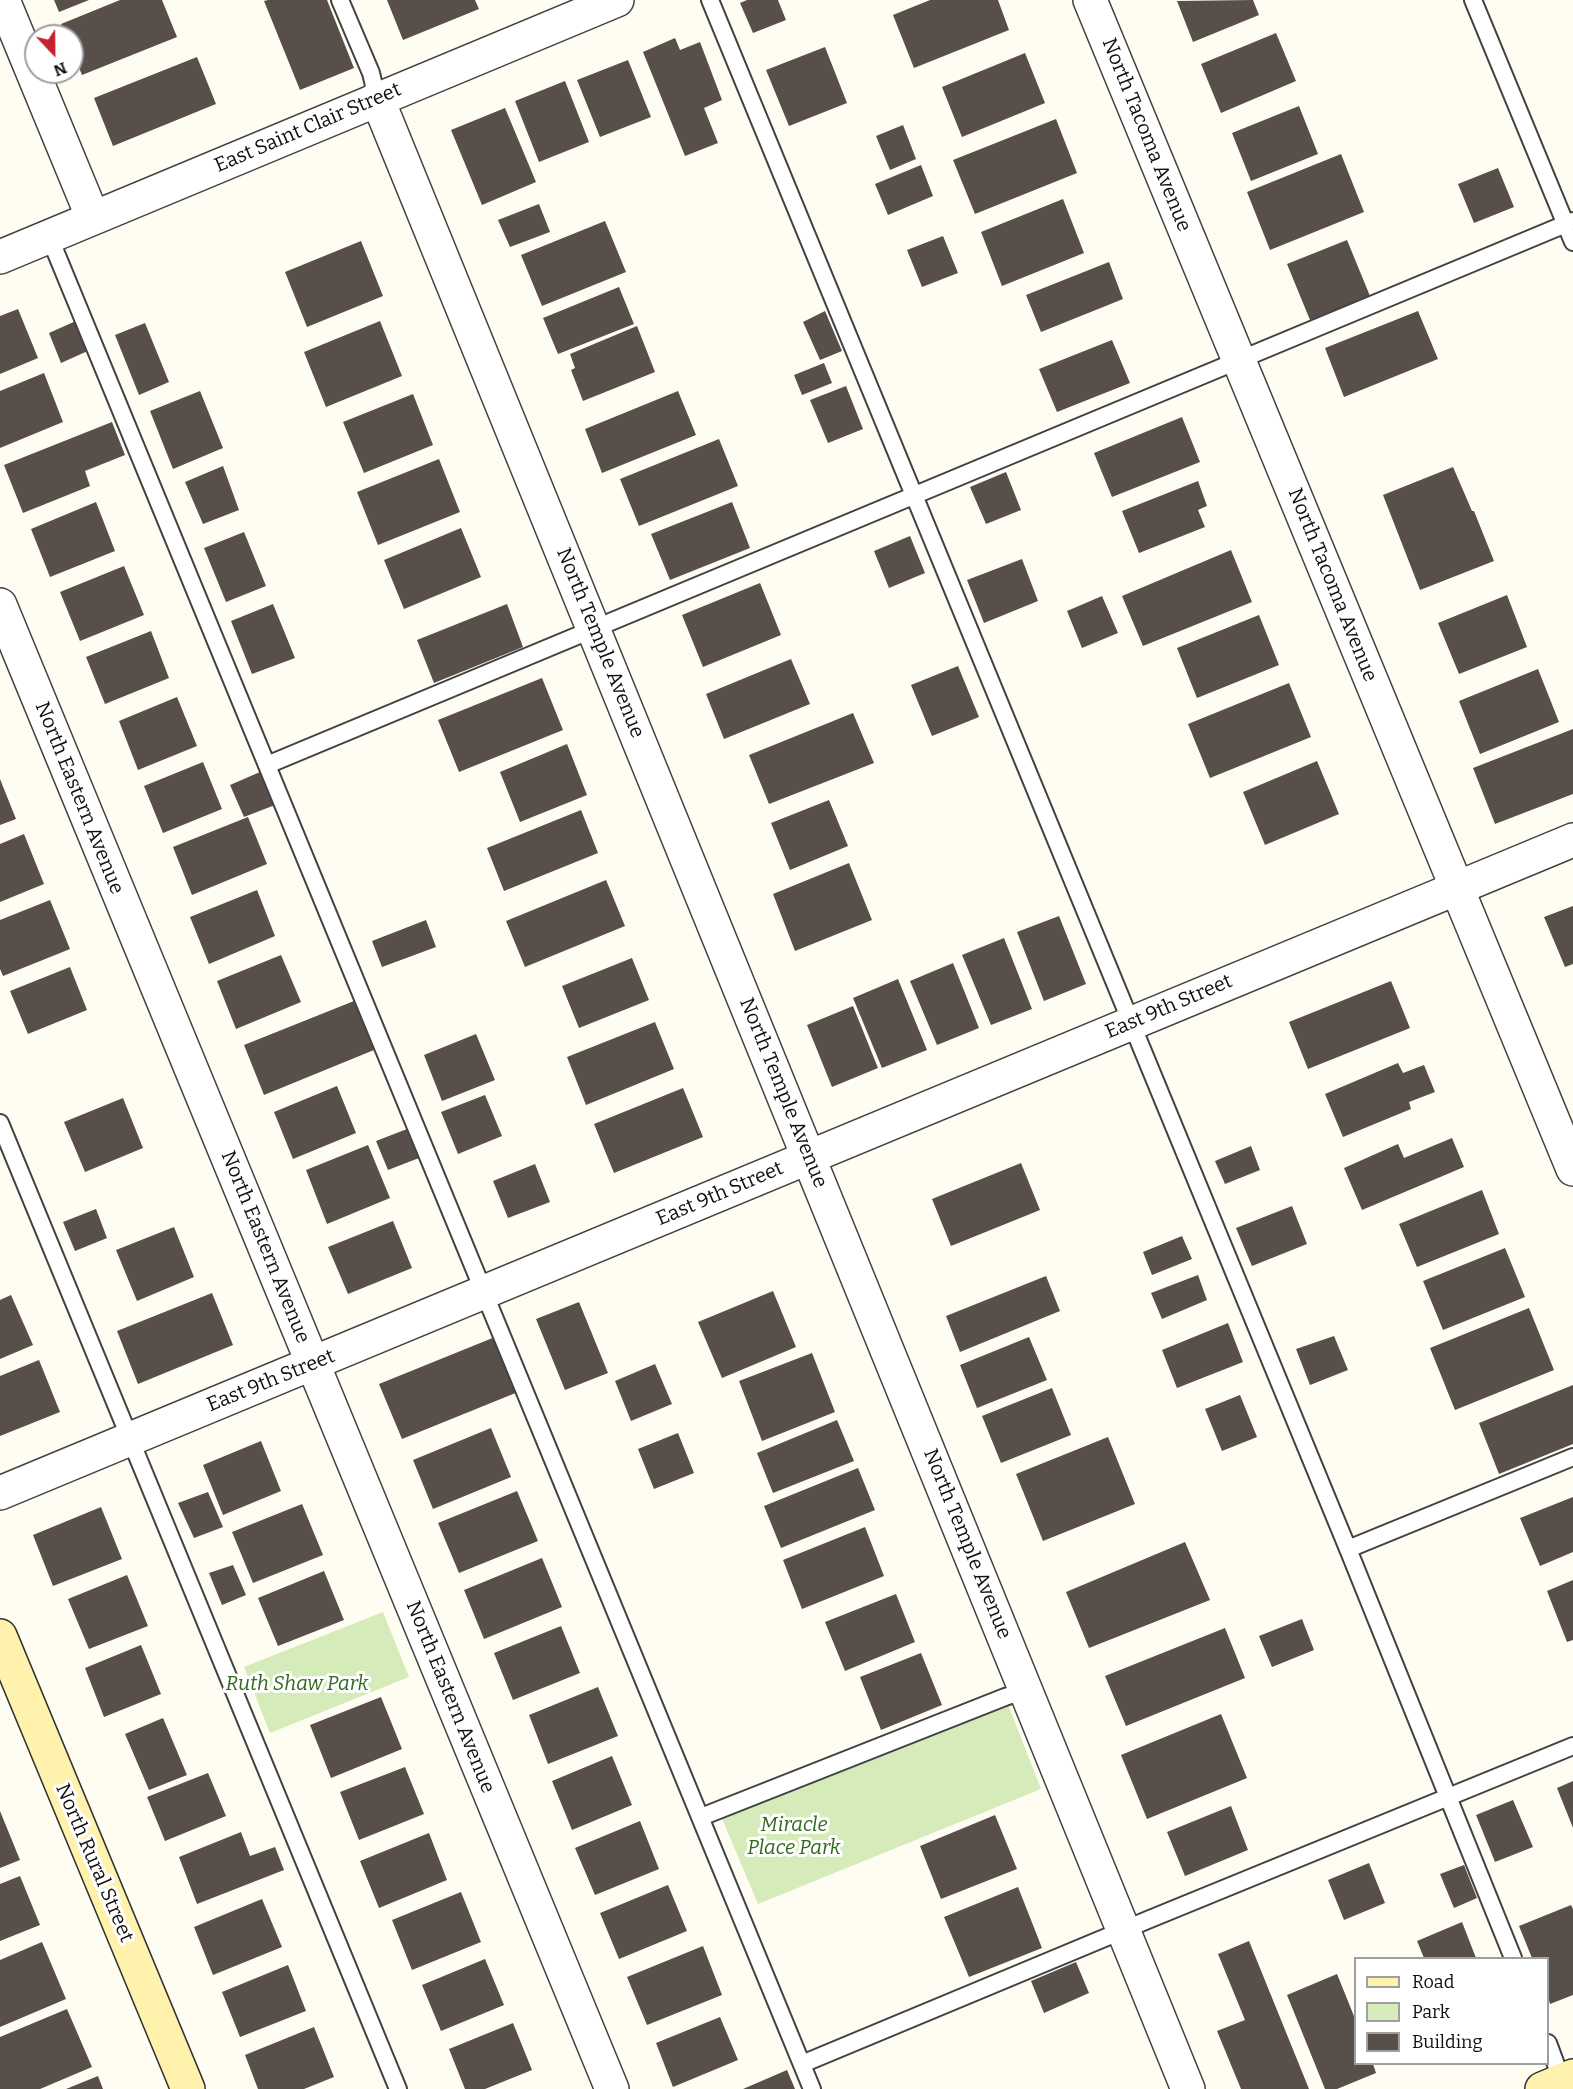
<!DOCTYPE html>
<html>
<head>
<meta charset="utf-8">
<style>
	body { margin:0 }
	#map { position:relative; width:1573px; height:2089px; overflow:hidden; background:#fffcf1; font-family:Bitter,serif }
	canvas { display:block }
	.legend { position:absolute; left:1354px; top:1957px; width:195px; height:108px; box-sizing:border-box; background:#fff; border:2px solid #9f9f9f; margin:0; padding:8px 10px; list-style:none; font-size:18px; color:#0f0f0f }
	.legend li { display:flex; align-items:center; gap:12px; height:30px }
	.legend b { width:30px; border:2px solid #9f9f9f }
	.north { position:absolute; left:24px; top:24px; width:60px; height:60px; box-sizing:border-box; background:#fff; border:2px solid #9f9f9f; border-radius:50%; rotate:158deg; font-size:16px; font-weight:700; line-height:24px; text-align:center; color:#0f0f0f }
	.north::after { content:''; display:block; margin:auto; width:21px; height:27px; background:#c42231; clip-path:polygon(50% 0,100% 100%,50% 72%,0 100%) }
</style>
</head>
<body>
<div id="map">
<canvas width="1573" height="2089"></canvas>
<ul class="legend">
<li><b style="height:8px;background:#fff2ac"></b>Road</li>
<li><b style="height:16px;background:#d5ebb9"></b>Park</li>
<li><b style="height:16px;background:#584f4b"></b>Building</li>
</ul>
<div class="north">N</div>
</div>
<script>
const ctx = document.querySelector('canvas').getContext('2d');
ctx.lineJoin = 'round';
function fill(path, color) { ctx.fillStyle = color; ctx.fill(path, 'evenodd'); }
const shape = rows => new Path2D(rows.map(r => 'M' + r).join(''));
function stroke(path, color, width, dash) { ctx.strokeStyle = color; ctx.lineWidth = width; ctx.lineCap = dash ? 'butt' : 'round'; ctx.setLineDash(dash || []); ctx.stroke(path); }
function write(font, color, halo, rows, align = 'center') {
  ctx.font = font + ' Bitter,serif'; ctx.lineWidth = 6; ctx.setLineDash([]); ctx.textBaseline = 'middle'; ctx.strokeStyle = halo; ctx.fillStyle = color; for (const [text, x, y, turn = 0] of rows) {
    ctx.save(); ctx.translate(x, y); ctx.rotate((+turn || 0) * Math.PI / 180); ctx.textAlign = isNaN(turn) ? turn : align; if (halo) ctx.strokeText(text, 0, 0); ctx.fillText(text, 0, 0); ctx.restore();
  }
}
const green = shape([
	[383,1612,409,1677,270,1733,244,1667],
	[1007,1702,1041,1789,758,1904,720,1814]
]);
const building = shape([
	[54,0,89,0,59,12],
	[120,0,162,0,177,37,82,75,72,50,72,36,66,36,61,24],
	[268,0,327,0,354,68,300,90,264,1],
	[387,0,475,0,479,9,403,40],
	[747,0,778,0,786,20,753,33,740,3],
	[930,0,998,0,1009,30,914,68,893,15],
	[1253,0,1259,15,1193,42,1177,1],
	[1276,33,1296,81,1221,113,1201,64],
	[675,38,680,50,700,42,722,100,704,108,718,143,685,156,643,52],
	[825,47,847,103,789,126,766,70],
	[1025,53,1045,103,962,137,942,87],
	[197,57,216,104,113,146,94,98],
	[628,60,651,117,600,137,577,80],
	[565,81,589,142,539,162,515,101],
	[1299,106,1318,154,1251,181,1232,133],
	[505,108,536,182,482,205,451,130],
	[1056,119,1077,173,975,214,953,160],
	[903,125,916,159,890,170,876,136],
	[1341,154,1364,212,1270,250,1247,192],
	[921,165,933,196,888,215,875,184],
	[1498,168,1514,207,1474,223,1458,184],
	[1063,199,1084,253,1002,286,981,232],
	[539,204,550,232,510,247,498,220],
	[605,221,626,272,542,306,521,255],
	[943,236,958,273,922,287,907,250],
	[1347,240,1370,296,1310,320,1287,264],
	[361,241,383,296,307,327,285,272],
	[1109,262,1123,299,1041,332,1026,295],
	[619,287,634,324,558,354,543,318],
	[18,309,38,358,0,374,0,316],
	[825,311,842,351,820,360,803,322],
	[1418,311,1438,359,1344,397,1325,348],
	[78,320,90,350,61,363,49,333],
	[380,321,402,376,326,407,304,352],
	[145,323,169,382,139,395,115,335],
	[637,326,655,372,583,401,571,370,575,368,570,354],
	[1112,340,1130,383,1057,412,1039,369],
	[824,363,832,383,802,395,794,375],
	[44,373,63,422,0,448,0,391],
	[846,386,863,429,828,443,810,400],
	[200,391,223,448,173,469,150,411],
	[678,391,696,435,602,473,585,429],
	[413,394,433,445,364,473,343,422],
	[1182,417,1200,462,1112,497,1094,453],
	[112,422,125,455,85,471,90,486,23,513,4,465],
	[719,439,738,486,639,526,620,479],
	[439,459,460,512,378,545,357,492],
	[223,466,239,510,203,524,185,482],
	[1453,467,1472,511,1474,511,1494,561,1420,590,1383,495],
	[1006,472,1021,510,986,524,970,487],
	[1198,481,1207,506,1198,510,1205,527,1139,553,1122,511],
	[96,502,115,551,50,577,31,529],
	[732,502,750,548,670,580,651,534],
	[461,528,481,577,404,609,384,560],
	[244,532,266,586,226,602,204,548],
	[910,536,925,573,889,588,874,551],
	[1231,550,1252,602,1143,646,1122,596],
	[1022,559,1038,601,984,623,967,580],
	[124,566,144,615,80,641,60,592],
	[760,583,781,635,703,667,682,615],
	[1507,595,1527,647,1459,674,1438,623],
	[1102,596,1118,633,1082,648,1067,611],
	[273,604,295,658,252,674,231,621],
	[507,604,523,647,434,683,417,640],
	[1259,615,1279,665,1197,698,1177,648],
	[151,631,169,678,105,704,86,657],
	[791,659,810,704,724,739,706,694],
	[958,666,979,717,932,736,911,685],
	[1538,669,1559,722,1480,754,1459,701],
	[542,678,563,730,459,772,438,720],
	[1289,683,1311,737,1210,778,1188,724],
	[177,697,197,746,138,770,119,721],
	[853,713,874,763,769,804,749,755],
	[1573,729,1573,794,1495,824,1473,768],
	[567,744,587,795,520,822,500,772],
	[1317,761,1339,814,1265,845,1243,792],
	[203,762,222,809,163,833,144,786],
	[260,772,275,805,244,817,230,785],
	[0,779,16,819,0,825],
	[829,800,848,846,790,870,771,823],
	[581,810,598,853,504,891,487,848],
	[248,817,267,864,192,895,173,847],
	[24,834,44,884,0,902,0,844],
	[849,863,872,920,795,951,773,894],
	[606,880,625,926,525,967,506,921],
	[257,890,275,936,209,964,190,917],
	[50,900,70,949,3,976,0,969,0,920],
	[1573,906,1573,964,1565,967,1544,917],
	[1059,916,1086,984,1044,1001,1017,932],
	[426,920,436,947,382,967,372,941],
	[1004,938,1032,1009,991,1025,962,955],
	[281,955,301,1002,236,1029,217,981],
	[632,958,649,1000,579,1028,562,986],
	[953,963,979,1028,937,1045,910,981],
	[70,967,87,1010,28,1034,10,991],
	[898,979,927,1050,882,1068,853,998],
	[1391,981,1410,1028,1308,1069,1289,1022],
	[354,1001,374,1050,264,1095,244,1045],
	[853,1006,878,1068,832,1087,807,1025],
	[655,1022,674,1069,586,1105,567,1057],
	[476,1034,495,1080,442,1101,424,1055],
	[1398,1063,1403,1073,1424,1065,1435,1092,1409,1102,1411,1109,1343,1137,1325,1094],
	[337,1086,356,1133,293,1159,274,1112],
	[683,1088,703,1137,614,1173,594,1124],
	[485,1095,502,1136,458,1154,441,1112],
	[123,1098,143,1148,85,1172,64,1122],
	[407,1129,419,1158,388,1170,376,1141],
	[1452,1138,1464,1167,1362,1210,1344,1168,1398,1144,1404,1158],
	[368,1145,390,1198,327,1224,306,1170],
	[1251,1146,1260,1170,1225,1184,1215,1161],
	[1021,1163,1040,1210,951,1246,932,1199],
	[535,1164,550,1202,508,1218,493,1181],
	[1482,1190,1499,1234,1417,1267,1399,1224],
	[1292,1206,1307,1244,1252,1266,1236,1228],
	[96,1209,107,1238,75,1251,63,1222],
	[393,1221,412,1268,348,1294,328,1247],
	[174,1227,194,1277,137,1301,116,1250],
	[1182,1236,1192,1259,1152,1275,1143,1252],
	[1505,1248,1525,1297,1443,1330,1423,1281],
	[1198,1275,1207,1300,1162,1319,1151,1293],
	[1046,1276,1060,1311,960,1352,946,1316],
	[773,1291,796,1347,722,1378,698,1322],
	[212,1293,233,1345,138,1384,117,1331],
	[11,1295,33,1345,0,1359,0,1300],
	[579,1302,608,1373,565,1390,536,1319],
	[1529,1308,1554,1370,1455,1410,1430,1348],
	[1228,1323,1243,1362,1177,1388,1162,1350],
	[1334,1336,1348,1370,1310,1385,1296,1349],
	[495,1337,518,1392,402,1439,379,1384],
	[1029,1337,1047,1380,977,1408,960,1365],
	[812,1353,835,1412,762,1441,739,1381],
	[39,1360,60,1412,0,1436,0,1376],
	[655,1364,672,1404,631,1421,615,1381],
	[1573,1385,1573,1444,1499,1474,1479,1423],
	[1052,1388,1071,1435,1001,1463,982,1416],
	[1240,1395,1257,1437,1222,1451,1205,1409],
	[837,1420,854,1461,773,1493,757,1453],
	[491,1428,511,1477,433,1509,413,1460],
	[678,1433,694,1473,654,1489,638,1449],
	[1108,1437,1135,1504,1043,1541,1016,1474],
	[261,1441,281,1491,223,1515,203,1465],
	[858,1468,875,1510,781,1548,764,1506],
	[517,1491,538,1541,459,1573,438,1523],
	[208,1492,223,1527,194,1538,178,1503],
	[1573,1497,1573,1552,1540,1566,1520,1518],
	[302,1504,323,1555,253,1583,232,1532],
	[101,1507,122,1559,53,1586,33,1535],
	[865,1527,884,1576,802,1609,783,1560],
	[1185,1542,1210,1600,1089,1648,1066,1592],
	[542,1558,562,1607,484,1639,464,1590],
	[233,1565,246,1595,222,1605,209,1573],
	[324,1571,344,1620,278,1646,258,1598],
	[127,1575,148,1626,89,1649,68,1599],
	[1573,1580,1573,1640,1567,1642,1547,1591],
	[896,1594,915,1642,845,1671,825,1622],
	[1302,1619,1314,1650,1272,1667,1259,1636],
	[561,1626,580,1673,513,1700,494,1653],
	[1225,1628,1245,1678,1126,1726,1105,1676],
	[141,1645,161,1694,104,1717,85,1668],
	[921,1653,942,1705,881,1730,860,1677],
	[598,1687,618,1736,548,1764,529,1715],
	[381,1697,402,1749,331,1778,310,1725],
	[1221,1714,1247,1778,1147,1819,1121,1755],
	[163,1718,187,1775,149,1790,125,1734],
	[612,1756,632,1805,572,1830,552,1781],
	[405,1767,424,1814,359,1840,340,1792],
	[208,1773,226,1816,165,1841,147,1797],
	[1573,1781,1573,1828,1557,1788],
	[1513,1800,1533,1847,1495,1862,1476,1815],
	[1231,1806,1248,1850,1185,1876,1167,1832],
	[0,1811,20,1860,0,1868],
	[995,1815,1017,1869,941,1899,920,1846],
	[640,1821,659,1869,595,1895,575,1848],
	[241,1832,250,1856,275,1847,284,1870,197,1904,179,1857],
	[429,1833,447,1880,379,1908,360,1861],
	[1369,1863,1385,1903,1344,1920,1328,1880],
	[1464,1865,1477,1898,1454,1908,1440,1874],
	[20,1876,40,1925,0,1941,0,1884],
	[668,1885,687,1931,619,1959,600,1913],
	[1018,1887,1042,1948,969,1977,944,1917],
	[461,1892,481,1942,412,1970,392,1920],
	[262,1899,282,1947,213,1975,194,1927],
	[1571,1905,1573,1909,1573,1995,1550,2004,1548,1997,1548,1958,1532,1958,1519,1926],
	[1462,1922,1476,1958,1424,1958,1417,1941],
	[1249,1941,1309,2089,1241,2089,1217,2031,1245,2020,1218,1954],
	[42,1942,66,1999,0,2027,0,1960],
	[703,1946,722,1995,647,2025,627,1977],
	[485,1959,504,2005,441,2031,422,1985],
	[1076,1962,1089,1993,1044,2013,1031,1981],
	[288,1965,306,2011,240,2037,222,1992],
	[1337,1974,1356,2021,1356,2064,1373,2064,1376,2073,1337,2089,1325,2089,1287,1995],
	[67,2009,92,2067,40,2089,0,2089,0,2037],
	[720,2017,738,2060,673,2087,656,2043],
	[513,2023,532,2070,485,2089,465,2089,449,2049],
	[314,2027,334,2077,304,2089,258,2089,245,2055],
	[787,2070,795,2089,743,2089],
	[98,2076,103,2089,66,2089]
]);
const service = shape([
	[340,0,371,73,377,98],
	[710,0,1348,1549,1513,1958],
	[1473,0,1573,242],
	[49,236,812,2089],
	[267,765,1573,221],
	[0,1123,398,2089],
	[1348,1549,1573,1457],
	[701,1817,1005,1697,1026,1690],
	[1548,2043,1562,2081],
	[802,2064,1150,1919,1573,1746]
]);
const minor = shape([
	[3,0,93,218],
	[1090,0,1573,1169],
	[377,98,1188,2089],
	[0,257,617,0],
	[0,605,612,2089],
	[0,1493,1573,840]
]);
const secondary = shape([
	[0,1636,188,2089],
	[1542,2089,1573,2076]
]);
const streetNames = [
	["East Saint Clair Street",308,128,-23],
	["North Tacoma Avenue",1146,135,68],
	["North Tacoma Avenue",1332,585,68],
	["North Temple Avenue",600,643,68],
	["North Eastern Avenue",79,798,68],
	["East 9th Street",1169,1007,-23],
	["North Temple Avenue",783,1093,68],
	["East 9th Street",720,1194,-23],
	["North Eastern Avenue",265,1247,68],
	["East 9th Street",271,1381,-22],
	["North Temple Avenue",967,1544,68],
	["North Eastern Avenue",450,1697,68],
	["North Rural Street",94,1863,67]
];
const parkNames = [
	["Ruth Shaw Park",297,1684],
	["Miracle",794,1825],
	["Place Park",794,1848]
];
fill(green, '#d5ebb9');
fill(building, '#584f4b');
stroke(service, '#424242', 20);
stroke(minor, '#424242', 36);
stroke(secondary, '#313131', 36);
stroke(service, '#fff', 16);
stroke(minor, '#fff', 33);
stroke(secondary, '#fff2ac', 33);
write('20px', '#0f0f0f', '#fff', streetNames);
write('italic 20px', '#30691d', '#fff', parkNames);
</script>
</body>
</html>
